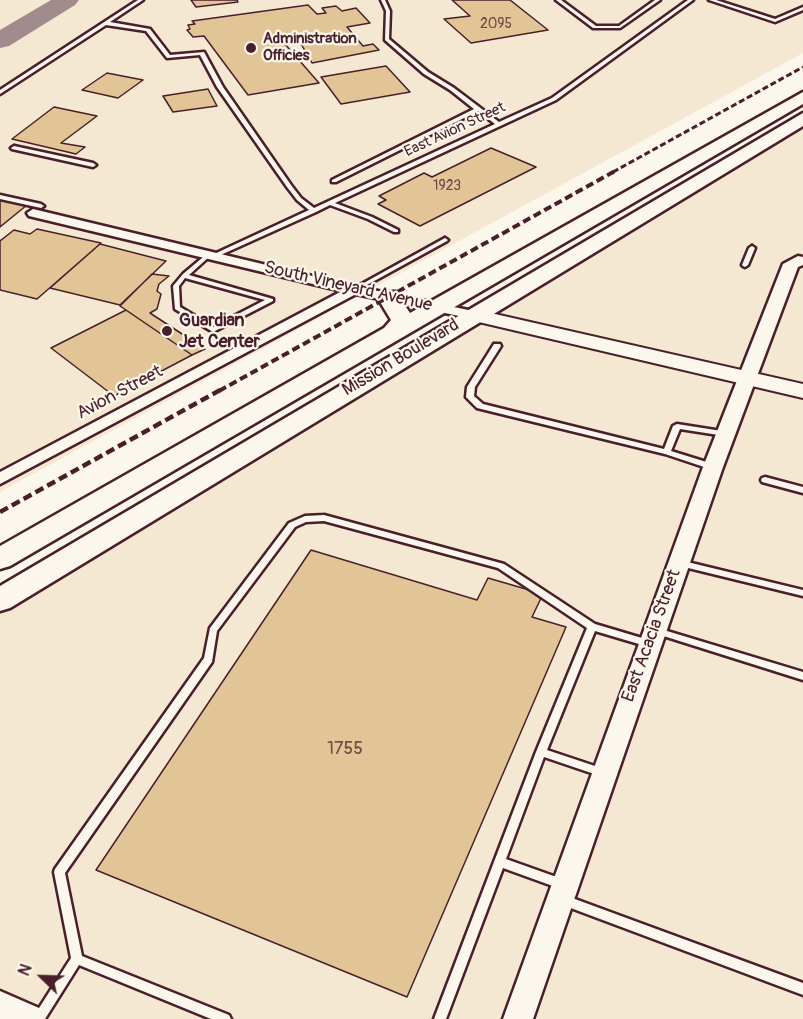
<!DOCTYPE html>
<html>
<head>
<meta charset="utf-8">
<style>
	body { margin:0 }
	#map { position:relative; width:803px; height:1019px; overflow:hidden; background:#fbf7ec; font-family:Pangolin,sans-serif }
	canvas { display:block }
	.north { position:absolute; left:12px; top:947px; width:60px; height:60px; -webkit-text-stroke:4px #fbf7ec; paint-order:stroke; rotate:293deg; font-size:16px; font-weight:700; line-height:24px; text-align:center; color:#4a1f2b }
	.north::after { content:''; display:block; margin:auto; width:21px; height:27px; background:#4a1f2b; clip-path:polygon(50% 0,100% 100%,50% 72%,0 100%) }
</style>
</head>
<body>
<div id="map">
<canvas width="803" height="1019"></canvas>
<div class="north">N</div>
</div>
<script>
const ctx = document.querySelector('canvas').getContext('2d');
ctx.lineJoin = 'round';
function fill(path, color) { ctx.fillStyle = color; ctx.fill(path, 'evenodd'); }
const shape = rows => new Path2D(rows.map(r => 'M' + r).join(''));
function stroke(path, color, width, dash) { ctx.strokeStyle = color; ctx.lineWidth = width; ctx.lineCap = dash ? 'butt' : 'round'; ctx.setLineDash(dash || []); ctx.stroke(path); }
function write(font, color, halo, rows, align = 'center') {
  ctx.font = font + ' Pangolin,sans-serif'; ctx.lineWidth = 4.5; ctx.setLineDash([]); ctx.textBaseline = 'middle'; ctx.strokeStyle = halo; ctx.fillStyle = color; for (const [text, x, y, turn = 0] of rows) {
    ctx.save(); ctx.translate(x, y); ctx.rotate((+turn || 0) * Math.PI / 180); ctx.textAlign = isNaN(turn) ? turn : align; if (halo) ctx.strokeText(text, 0, 0); ctx.fillText(text, 0, 0); ctx.restore();
  }
}
const built = shape([
	[0,0,803,0,803,53,0,492],
	[803,128,803,1019,0,1019,0,613]
]);
const taxiway = shape([
	[51,0,79,0,75,5,9,46,0,48,0,30,51,0]
]);
const building = shape([
	[191,0,237,0,238,2,196,7,191,0],
	[452,0,510,0,548,30,471,43,444,19,470,16,452,0],
	[308,5,317,14,326,13,322,8,336,6,342,11,356,8,370,23,347,27,363,46,373,44,379,50,312,63,300,42,285,44,319,83,248,95,204,36,193,37,187,30,190,29,188,25,195,24,192,21,308,5],
	[386,66,410,92,341,104,321,77,386,66],
	[107,73,143,80,118,98,82,90,107,73],
	[208,89,217,106,173,112,163,96,208,89],
	[54,107,97,116,61,143,85,147,76,154,12,139,54,107],
	[491,148,536,167,420,226,378,204,386,200,379,196,424,173,432,177,491,148],
	[0,199,1,199,27,205,0,227,0,199],
	[37,229,101,243,37,299,0,290,0,241,14,230,30,234,37,229],
	[100,244,166,261,120,305,50,288,100,244],
	[152,274,169,276,159,284,157,291,161,294,157,309,150,313,205,349,192,355,120,306,152,274],
	[126,310,192,355,114,396,51,348,126,310],
	[311,550,477,600,488,578,543,594,532,617,566,627,407,997,96,870,311,550]
]);
const service = shape([
	[138,0,143,0,110,22,150,29,170,55,204,52,223,87,291,185,301,198,314,208,495,124,478,111,336,182,332,182,332,180,474,109,450,90,424,74,385,40,386,11,381,0,385,0,390,11,389,39,428,72,454,88,499,122,552,98,688,0,693,0,556,100,335,203,372,217,398,230,398,232,394,232,368,219,330,205,316,212,214,258,211,256,212,255,309,210,297,200,287,187,217,87,200,55,167,58,146,31,106,25,0,94,0,90,138,0],
	[556,0,561,0,596,26,619,26,655,0,660,0,620,28,593,28,556,0],
	[709,0,716,0,775,19,803,7,803,10,775,22,709,0],
	[14,146,93,163,96,165,93,167,12,149,11,148,14,146],
	[0,195,41,204,44,206,41,208,0,199,0,195],
	[445,238,448,240,447,241,356,291,352,291,351,290,445,238],
	[752,246,755,248,748,265,745,267,743,266,742,265,749,248,752,246],
	[208,253,210,254,210,256,189,275,273,299,273,301,213,332,175,309,173,286,183,274,208,253],
	[185,278,265,300,213,327,180,307,179,286,185,278],
	[494,344,500,344,501,346,475,387,474,396,483,404,664,449,673,426,677,424,728,432,729,434,728,436,725,436,680,429,671,451,716,465,717,467,713,470,665,454,477,408,466,397,467,387,494,344],
	[765,477,803,487,803,493,762,482,761,480,762,478,765,477],
	[324,515,504,564,595,624,652,641,654,643,652,645,649,647,595,631,547,750,607,770,608,773,607,776,603,777,544,757,506,859,565,880,566,884,565,888,561,889,503,868,446,1019,434,1019,536,752,587,628,498,568,324,521,306,522,295,527,217,631,212,662,65,873,82,956,229,1015,231,1019,211,1019,79,965,45,1019,32,1019,71,958,54,872,55,869,204,658,210,628,289,523,305,516,324,515],
	[679,560,803,590,803,596,676,565,675,563,676,561,679,560],
	[657,628,803,672,803,680,654,633,652,631,654,629,657,628],
	[564,895,803,983,803,995,560,904,558,900,560,896,564,895]
]);
const minor = shape([
	[33,209,354,286,473,311,480,315,473,319,356,294,0,484,0,472,342,291,29,216,27,213,33,209]
]);
const tertiary = shape([
	[798,256,803,257,803,265,798,267,723,467,533,1019,503,1019,703,467,783,264,798,256],
	[0,991,39,1008,43,1019,0,1019,0,991]
]);
const secondary = shape([
	[473,309,803,384,803,398,466,319,463,315,466,311,473,309]
]);
const primary = shape([
	[803,92,803,104,10,566,0,569,0,546,384,328,391,320,377,297,380,292,396,292,410,313,803,92],
	[803,113,803,126,10,608,0,611,0,586,803,113]
]);
const railFar2 = shape([
	[613,172,803,67]
]);
const railFar1 = shape([
	[219,391,615,171]
]);
const rail = shape([
	[0,512,222,389]
]);
const markers = [
	[251,48,6,"#4a1f2b"],
	[167,331,6,"#4a1f2b"]
];
const farNumbernames = [
	["2095",496,24],
	["1923",447,186]
];
const farPoinames = [
	["Administration",263,39],
	["Officies",263,56]
];
const farStreetnames = [
	["East Avion Street",455,130,-25]
];
const streetNames = [
	["South Vineyard Avenue",348,287,13],
	["Mission Boulevard",401,358,-31],
	["Avion Street",120,393,-28],
	["East Acacia Street",652,636,-70]
];
const poiNames = [
	["Guardian",179,321],
	["Jet Center",179,342]
];
const nearNumbernames = [
	["1755",345,749]
];
fill(built, '#f4e8d2');
fill(taxiway, '#a28b8c');
fill(building, '#e2c596');
stroke(building, '#4a1f2b', 1.5);
stroke(service, '#4a1f2b', 5);
stroke(minor, '#4a1f2b', 5);
stroke(tertiary, '#4a1f2b', 5);
stroke(secondary, '#4a1f2b', 4);
stroke(primary, '#4a1f2b', 5);
fill(service, '#fbf7ec');
fill(minor, '#fbf7ec');
fill(tertiary, '#fbf7ec');
fill(secondary, '#fbf7ec');
fill(primary, '#fbf7ec');
stroke(railFar2, '#4a1f2b', 3, [6, 3]);
stroke(railFar1, '#4a1f2b', 4, [8, 4]);
stroke(rail, '#4a1f2b', 4.5, [9, 4.5]);
for (const [x, y, r, color] of markers) { const dot = new Path2D(); dot.arc(x, y, r, 0, 2 * Math.PI); ctx.fillStyle = color; ctx.fill(dot); stroke(dot, '#fbf7ec', 2); }
write('14px', '#704846', null, farNumbernames);
write('bold 15px', '#4a1f2b', '#fbf7ec', farPoinames, 'left');
write('15px', '#4a1f2b', '#fbf7ec', farStreetnames);
write('18px', '#4a1f2b', '#fbf7ec', streetNames);
write('bold 18px', '#4a1f2b', '#fbf7ec', poiNames, 'left');
write('18px', '#704846', null, nearNumbernames);
</script>
</body>
</html>
